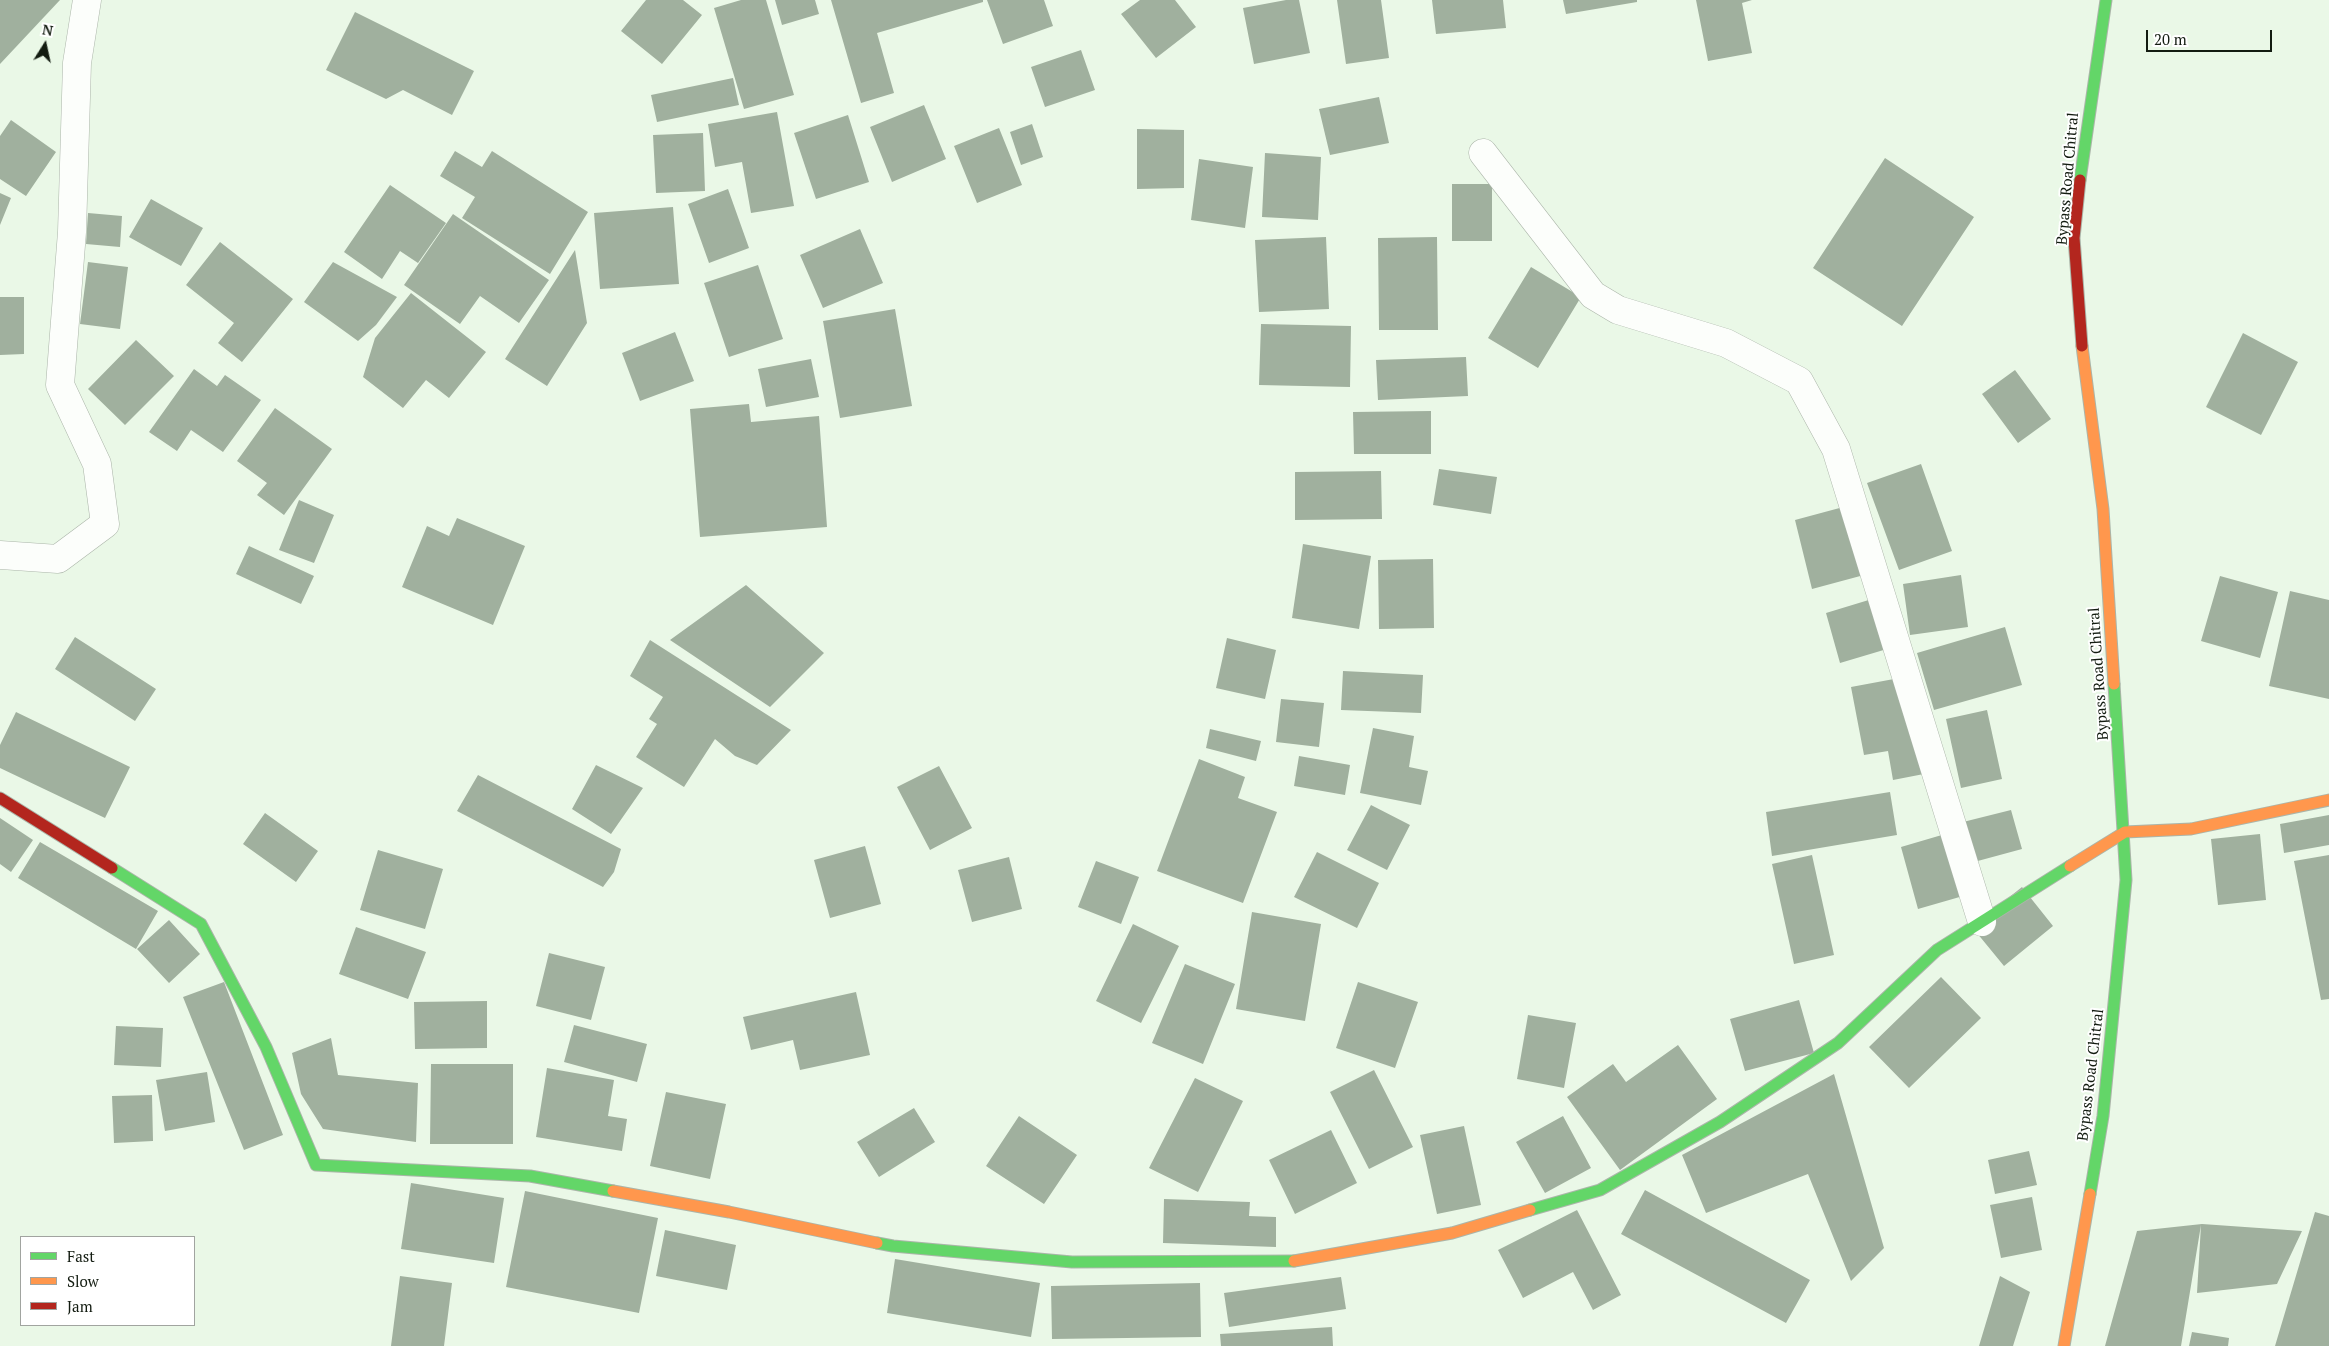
<!DOCTYPE html>
<html>
<head>
<meta charset="utf-8">
<style>
	body { margin:0 }
	#map { position:relative; width:2329px; height:1346px; overflow:hidden; background:#eaf8e7; font-family:"PT Serif",serif }
	canvas { display:block }
	.legend { position:absolute; left:20px; top:1236px; width:175px; height:90px; box-sizing:border-box; background:#fff; border:1px solid #a1a4a0; margin:0; padding:6px 9px; list-style:none; font-size:15px; color:#131c11 }
	.legend li { display:flex; align-items:center; gap:10px; height:25px }
	.legend b { width:25px; border:1px solid #a1a4a0 }
	.north { position:absolute; left:20px; top:20px; width:50px; height:50px; -webkit-text-stroke:4px #fff; paint-order:stroke; rotate:10deg; font-size:14px; font-weight:700; line-height:20px; text-align:center; color:#131c11 }
	.north::after { content:''; display:block; margin:auto; width:18px; height:22px; background:#131c11; clip-path:polygon(50% 0,100% 100%,50% 72%,0 100%) }
	.scale { position:absolute; left:2146px; top:30px; width:126px; height:22px; box-sizing:border-box; border:2px solid #131c11; border-top:0; padding-left:6px; font-size:15px; line-height:18px; white-space:nowrap; color:#131c11; -webkit-text-stroke:4px #fff; paint-order:stroke }
</style>
</head>
<body>
<div id="map">
<canvas width="2329" height="1346"></canvas>
<ul class="legend">
<li><b style="height:6px;background:#63d668"></b>Fast</li>
<li><b style="height:6px;background:#ff974d"></b>Slow</li>
<li><b style="height:6px;background:#b3261e"></b>Jam</li>
</ul>
<div class="north">N</div>
<div class="scale">20 m</div>
</div>
<script>
const ctx = document.querySelector('canvas').getContext('2d');
ctx.lineJoin = 'round';
function fill(path, color) { ctx.fillStyle = color; ctx.fill(path, 'evenodd'); }
const shape = rows => new Path2D(rows.map(r => 'M' + r).join(''));
function stroke(path, color, width, dash) { ctx.strokeStyle = color; ctx.lineWidth = width; ctx.lineCap = dash ? 'butt' : 'round'; ctx.setLineDash(dash || []); ctx.stroke(path); }
function write(font, color, halo, rows, align = 'center') {
  ctx.font = font + ' "PT Serif",serif'; ctx.lineWidth = 4; ctx.setLineDash([]); ctx.textBaseline = 'middle'; ctx.strokeStyle = halo; ctx.fillStyle = color; for (const [text, x, y, turn = 0] of rows) {
    ctx.save(); ctx.translate(x, y); ctx.rotate((+turn || 0) * Math.PI / 180); ctx.textAlign = isNaN(turn) ? turn : align; if (halo) ctx.strokeText(text, 0, 0); ctx.fillText(text, 0, 0); ctx.restore();
  }
}
const building = shape([
	[0,0,60,0,0,64],
	[646,0,683,0,702,15,662,64,621,31],
	[741,0,766,0,794,95,744,109,714,8],
	[775,0,815,0,819,14,782,25],
	[831,0,983,0,983,2,877,33,894,93,861,103],
	[987,0,1044,0,1053,26,1003,44],
	[1140,0,1175,0,1196,27,1156,58,1121,14],
	[1286,0,1299,0,1310,53,1254,64,1243,8],
	[1337,0,1381,0,1389,58,1346,64],
	[1432,0,1503,0,1506,28,1436,34],
	[1563,0,1637,0,1637,2,1566,14],
	[1696,0,1752,0,1742,3,1752,53,1708,61],
	[355,12,474,71,452,115,403,90,386,99,326,70],
	[1081,50,1095,90,1045,107,1031,67],
	[733,78,739,105,657,122,651,95],
	[1379,97,1389,143,1330,155,1319,109],
	[924,105,946,159,892,182,870,127],
	[777,112,794,206,751,213,742,162,715,167,708,124],
	[848,115,869,182,816,199,794,133],
	[11,120,56,152,26,196,0,179,0,136],
	[1032,124,1043,157,1021,165,1010,132],
	[999,128,1022,185,977,203,954,146],
	[1137,129,1184,130,1184,188,1137,189],
	[703,133,705,191,656,193,653,135],
	[455,151,482,167,492,151,588,212,550,274,462,218,475,197,440,176],
	[1265,153,1321,157,1318,220,1262,217],
	[1885,158,1974,217,1902,326,1813,268],
	[1199,159,1253,167,1245,228,1191,220],
	[1452,184,1492,184,1492,241,1452,241],
	[390,185,446,223,418,263,400,251,382,279,344,252],
	[728,189,749,248,709,263,688,204],
	[0,193,11,198,0,225],
	[151,199,203,228,181,266,129,237],
	[673,207,679,284,600,289,594,213],
	[88,213,122,216,120,247,86,244],
	[453,214,549,280,519,323,480,296,460,324,404,285],
	[860,229,883,283,823,308,800,255],
	[1326,237,1329,309,1259,312,1255,240],
	[1437,237,1438,330,1379,330,1378,238],
	[220,242,293,299,242,362,218,343,234,323,186,285],
	[575,250,587,323,547,386,505,359],
	[88,262,128,267,120,329,80,324],
	[333,262,397,297,376,325,358,341,304,302],
	[758,265,783,339,729,357,704,283],
	[1531,267,1581,297,1538,368,1488,338],
	[411,293,486,352,449,398,426,380,403,408,363,377,375,338],
	[0,297,24,297,24,354,0,355],
	[895,309,912,406,840,418,823,321],
	[1261,324,1351,326,1350,387,1259,385],
	[675,332,694,381,640,401,622,353],
	[2243,333,2298,362,2261,435,2206,407],
	[136,340,174,376,125,425,88,389],
	[1466,357,1468,396,1378,400,1376,360],
	[811,359,819,397,766,407,758,369],
	[194,369,217,386,225,375,261,400,223,452,191,430,177,451,149,432],
	[2015,370,2051,419,2018,443,1982,394],
	[749,404,751,422,819,416,827,527,700,537,690,409],
	[275,408,332,449,284,515,257,495,267,483,237,461],
	[1431,411,1431,454,1354,454,1353,412],
	[1921,464,1952,551,1899,570,1867,483],
	[1439,469,1497,477,1491,514,1433,505],
	[1381,471,1382,519,1295,520,1295,472],
	[299,500,334,515,314,563,279,550],
	[1847,506,1864,575,1812,589,1795,520],
	[457,518,525,546,493,625,402,587,427,526,449,536],
	[1303,544,1371,556,1359,629,1292,618],
	[249,546,314,576,301,604,236,574],
	[1433,559,1434,628,1379,629,1378,560],
	[1961,575,1968,627,1910,635,1903,584],
	[2220,576,2278,592,2260,658,2201,641],
	[746,585,824,653,770,707,670,640],
	[2290,591,2329,600,2329,699,2269,686],
	[1872,599,1887,649,1840,663,1826,613],
	[2005,627,2022,685,1934,710,1917,653],
	[75,637,156,689,135,721,55,669],
	[1227,638,1276,650,1265,699,1216,688],
	[650,640,719,684,791,730,757,765,735,756,715,739,684,787,636,757,657,724,649,719,663,697,630,676],
	[1343,671,1423,675,1421,713,1341,710],
	[1910,676,1929,773,1893,780,1888,751,1864,755,1851,687],
	[1281,699,1324,703,1319,747,1276,742],
	[1987,710,2002,779,1961,788,1946,719],
	[16,712,130,767,105,818,0,768,0,745],
	[1373,728,1414,736,1409,767,1428,771,1421,805,1360,793],
	[1210,729,1261,741,1256,761,1206,748],
	[1299,756,1350,765,1345,795,1294,786],
	[1199,759,1245,777,1238,798,1277,812,1243,903,1157,871],
	[596,765,643,788,611,834,572,809],
	[939,766,972,828,930,850,897,787],
	[478,775,621,849,614,872,603,887,457,811],
	[1890,792,1897,835,1772,856,1766,812],
	[1371,805,1410,825,1387,870,1347,850],
	[2011,810,2022,849,1974,862,1963,822],
	[265,813,318,851,296,882,243,844],
	[2329,815,2329,845,2284,853,2280,824],
	[0,818,33,840,11,872,0,864],
	[1952,832,1970,894,1918,909,1901,847],
	[2260,834,2266,900,2218,905,2211,839],
	[40,842,158,911,136,949,18,878],
	[865,846,881,904,830,918,814,860],
	[378,850,443,869,425,929,360,910],
	[1317,852,1379,883,1357,928,1294,897],
	[1812,855,1834,955,1794,964,1772,864],
	[2329,855,2329,999,2321,1000,2294,861],
	[1009,857,1022,909,972,922,958,870],
	[1096,861,1139,877,1121,924,1078,907],
	[2022,887,2053,926,2004,966,1972,927],
	[1252,912,1321,924,1305,1021,1236,1009],
	[169,920,200,954,169,983,137,949],
	[1133,924,1179,946,1141,1023,1096,1001],
	[356,927,426,952,408,999,339,974],
	[549,953,605,967,591,1020,536,1006],
	[1185,964,1235,984,1203,1064,1152,1043],
	[1941,977,1981,1018,1909,1088,1869,1047],
	[224,982,283,1135,244,1150,183,997],
	[1358,982,1418,1002,1395,1068,1336,1048],
	[856,992,870,1055,800,1070,793,1040,751,1050,743,1017],
	[1799,1000,1814,1053,1745,1071,1730,1019],
	[487,1001,487,1048,415,1049,414,1002],
	[1528,1015,1576,1023,1564,1088,1517,1079],
	[574,1025,647,1044,637,1082,564,1062],
	[116,1026,163,1028,161,1067,114,1065],
	[331,1038,338,1075,418,1083,416,1142,323,1129,301,1094,292,1053],
	[1678,1045,1717,1099,1620,1170,1567,1097,1613,1064,1626,1082],
	[431,1064,513,1064,513,1144,430,1144],
	[547,1068,614,1080,608,1116,627,1119,622,1151,536,1137],
	[1374,1070,1413,1147,1369,1169,1330,1092],
	[207,1072,215,1122,165,1131,156,1080],
	[1834,1074,1884,1248,1851,1281,1808,1174,1706,1213,1682,1155],
	[1195,1078,1243,1101,1198,1192,1149,1168],
	[666,1092,726,1104,710,1179,650,1166],
	[152,1095,153,1141,114,1143,112,1096],
	[914,1108,935,1142,879,1177,857,1142],
	[1019,1116,1077,1155,1044,1204,986,1166],
	[1563,1116,1591,1168,1545,1193,1516,1142],
	[1464,1126,1481,1205,1437,1214,1420,1135],
	[1331,1130,1357,1183,1295,1214,1269,1160],
	[2029,1151,2037,1185,1995,1194,1988,1160],
	[411,1183,504,1198,494,1263,401,1249],
	[1645,1190,1810,1280,1786,1323,1621,1234],
	[525,1191,658,1218,639,1313,506,1287],
	[2032,1197,2042,1250,2001,1258,1990,1205],
	[1164,1199,1250,1202,1249,1216,1276,1217,1276,1247,1163,1243],
	[1577,1210,1621,1295,1593,1310,1573,1272,1523,1298,1498,1250],
	[2315,1212,2329,1216,2329,1346,2275,1346],
	[2202,1224,2302,1231,2277,1284,2197,1293,2201,1225,2181,1346,2105,1346,2137,1231],
	[665,1230,736,1245,727,1290,656,1276],
	[895,1259,1040,1283,1031,1337,887,1313],
	[400,1276,452,1283,444,1346,391,1346],
	[2000,1276,2030,1292,2013,1346,1979,1346],
	[1341,1277,1346,1309,1229,1327,1224,1293],
	[1200,1283,1201,1337,1052,1339,1051,1286],
	[1332,1327,1333,1346,1221,1346,1220,1334],
	[2192,1332,2229,1338,2228,1346,2189,1346]
]);
const street = shape([
	[1483,153,1593,295,1618,310,1726,343,1799,381,1836,449,1982,922],
	[0,555,58,559,105,524,97,464,60,385,72,232,77,63,87,0]
]);
const fast = shape([
	[2080,180,2106,0],
	[112,868,201,924,266,1047,316,1165,530,1176,613,1191],
	[2090,1194,2103,1116,2126,880,2114,684],
	[1530,1210,1600,1190,1720,1122,1838,1043,1937,950,2070,866],
	[877,1243,893,1246,1072,1262,1294,1261]
]);
const slow = shape([
	[2082,346,2103,509,2114,684],
	[2070,866,2125,832,2191,829,2329,800],
	[613,1191,729,1212,877,1243],
	[1294,1261,1452,1233,1530,1210],
	[2064,1346,2090,1194]
]);
const jam = shape([
	[2080,180,2074,238,2082,346],
	[0,798,112,868]
]);
const streetNames = [
	["Bypass Road Chitral",2068,179,-85],
	["Bypass Road Chitral",2099,674,-94],
	["Bypass Road Chitral",2091,1075,-83]
];
fill(building, '#a0b09e');
stroke(street, '#abb5a9', 29);
stroke(fast, '#abb5a9', 13);
stroke(slow, '#abb5a9', 13);
stroke(jam, '#abb5a9', 13);
stroke(street, '#fcfefb', 28);
stroke(fast, '#63d668', 11);
stroke(slow, '#ff974d', 11);
stroke(jam, '#b3261e', 11);
write('15px', '#131c11', '#fff', streetNames);
</script>
</body>
</html>
